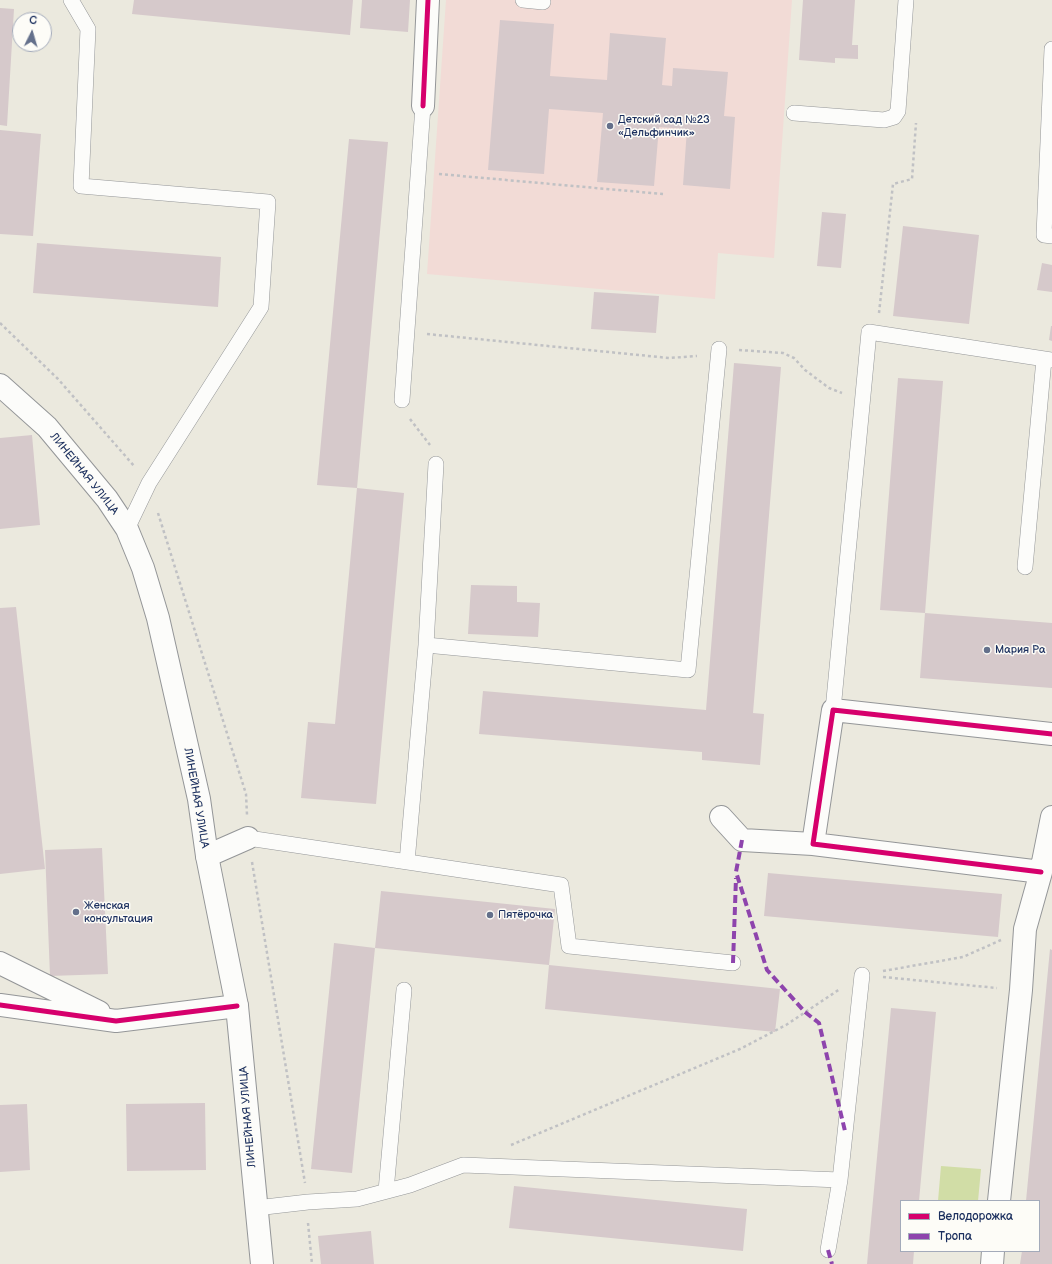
<!DOCTYPE html>
<html>
<head>
<meta charset="utf-8">
<style>
	body { margin:0 }
	#map { position:relative; width:1052px; height:1264px; overflow:hidden; background:#ebe9de; font-family:"Balsamiq Sans",sans-serif }
	canvas { display:block }
	.legend { position:absolute; left:900px; top:1200px; width:140px; height:52px; box-sizing:border-box; background:#fdfcf7; border:1px solid #a3aaba; margin:0; padding:5px 7px; list-style:none; font-size:12px; color:#1b2f5e }
	.legend li { display:flex; align-items:center; gap:8px; height:20px }
	.legend b { width:20px; border:1px solid #a3aaba }
	.north { position:absolute; left:12px; top:12px; width:40px; height:40px; box-sizing:border-box; background:#fdfcf7; border:1px solid #a3aaba; border-radius:50%; rotate:5deg; font-size:11px; font-weight:700; line-height:16px; text-align:center; color:#1b2f5e }
	.north::after { content:''; display:block; margin:auto; width:14px; height:18px; background:#64708b; clip-path:polygon(50% 0,100% 100%,50% 72%,0 100%) }
</style>
</head>
<body>
<div id="map">
<canvas width="1052" height="1264"></canvas>
<ul class="legend">
<li><b style="height:5px;background:#d6006c"></b>Велодорожка</li>
<li><b style="height:5px;background:#8e44ad"></b>Тропа</li>
</ul>
<div class="north">С</div>
</div>
<script>
const ctx = document.querySelector('canvas').getContext('2d');
ctx.lineJoin = 'round';
function fill(path, color) { ctx.fillStyle = color; ctx.fill(path, 'evenodd'); }
const shape = rows => new Path2D(rows.map(r => 'M' + r).join(''));
function stroke(path, color, width, dash) { ctx.strokeStyle = color; ctx.lineWidth = width; ctx.lineCap = dash ? 'butt' : 'round'; ctx.setLineDash(dash || []); ctx.stroke(path); }
function write(font, color, halo, rows, align = 'center') {
  ctx.font = font + ' "Balsamiq Sans",sans-serif'; ctx.lineWidth = 3; ctx.setLineDash([]); ctx.textBaseline = 'middle'; ctx.strokeStyle = halo; ctx.fillStyle = color; for (const [text, x, y, turn = 0] of rows) {
    ctx.save(); ctx.translate(x, y); ctx.rotate((+turn || 0) * Math.PI / 180); ctx.textAlign = isNaN(turn) ? turn : align; if (halo) ctx.strokeText(text, 0, 0); ctx.fillText(text, 0, 0); ctx.restore();
  }
}
const built = shape([
	[446,0,792,0,774,258,718,253,715,299,427,274]
]);
const green = shape([
	[941,1166,981,1169,978,1201,938,1201]
]);
const building = shape([
	[134,0,353,0,350,35,132,14],
	[362,0,410,0,408,32,360,28],
	[803,0,855,0,852,45,858,45,858,59,835,58,835,63,799,60],
	[0,8,14,9,7,126,0,125],
	[500,20,554,24,550,76,607,80,610,33,666,38,662,85,672,86,673,68,728,72,724,116,735,117,730,189,683,185,687,129,659,127,654,186,597,182,603,113,549,109,544,174,488,170],
	[0,130,41,134,33,236,0,234],
	[349,139,388,142,357,488,404,493,376,804,301,798,308,722,335,724,357,488,317,485],
	[822,212,846,214,841,268,817,266],
	[903,226,979,235,969,324,893,316],
	[37,243,221,257,218,307,33,293],
	[1042,263,1052,265,1052,292,1037,290],
	[594,292,659,296,656,333,591,329],
	[1051,326,1052,326,1052,341,1049,340],
	[734,363,781,367,753,713,764,714,760,765,702,760,702,752,479,734,483,691,706,710],
	[898,378,943,381,925,613,880,610],
	[32,435,40,525,0,529,0,438],
	[471,585,517,586,517,602,540,603,538,637,468,634],
	[16,607,45,869,0,874,0,608],
	[925,613,1052,623,1052,688,920,678],
	[102,848,108,974,50,976,45,850],
	[768,873,1002,894,998,937,764,916],
	[381,891,555,909,549,965,375,948],
	[334,943,375,948,352,1173,311,1169],
	[1050,949,1052,950,1052,1264,1020,1264,1022,1251,1039,1251,1039,1201,1026,1201],
	[549,965,780,989,775,1032,545,1009],
	[891,1008,936,1012,919,1201,901,1201,901,1251,914,1251,913,1264,867,1264],
	[205,1103,206,1170,127,1171,126,1104],
	[27,1104,30,1170,0,1172,0,1105],
	[514,1186,747,1209,743,1251,509,1228],
	[371,1231,374,1264,321,1264,318,1236]
]);
const path = shape([
	[439,174,663,194],
	[879,313,893,184,912,179,916,123],
	[0,323,58,379,135,467],
	[427,334,669,358,697,356],
	[739,350,783,353,794,358,805,370,829,388,842,393],
	[410,419,430,445],
	[158,513,246,794,247,815],
	[252,862,305,1183],
	[883,971,963,957,1001,940],
	[883,977,997,988],
	[511,1145,740,1049,786,1025,840,989],
	[308,1223,312,1264]
]);
const service = shape([
	[71,0,88,29,81,186,268,202,261,307,149,483,127,529],
	[523,0,543,2],
	[1052,49,1044,235,1052,236],
	[794,113,884,120,894,117,898,111,906,0],
	[402,400,423,106],
	[1025,567,1044,359],
	[426,645,688,670,719,349],
	[833,710,869,332,1052,360],
	[248,838,561,885,569,946,733,963],
	[407,862,426,645,436,464],
	[386,1191,404,990],
	[256,1208,308,1202,357,1199,410,1185,463,1165,840,1180],
	[828,1250,840,1180,862,975]
]);
const minor = shape([
	[423,106,428,0],
	[721,817,742,840,813,844],
	[207,856,248,838],
	[1041,872,813,844,833,710,1052,734],
	[0,963,99,1012],
	[0,1005,116,1021,237,1006],
	[999,1201,1021,990,1025,929,1041,872,1052,817],
	[992,1264,993,1251]
]);
const secondary = shape([
	[0,385,47,427,107,499,127,529,143,568,158,618,199,799,207,856,237,1006,262,1264]
]);
const quiet = shape([
	[742,840,736,872,767,970,805,1012,819,1023,845,1131],
	[733,963,736,878],
	[828,1250,832,1264]
]);
const cycleway = shape([
	[423,106,428,0],
	[1041,872,813,844,833,710,1052,734],
	[0,1005,116,1021,237,1006]
]);
const markers = [
	[610,126,4,"#64708b"],
	[987,650,4,"#64708b"],
	[76,912,4,"#64708b"],
	[490,915,4,"#64708b"]
];
const poiNames = [
	["Детский сад №23",618,120],
	["«Дельфинчик»",618,133],
	["Мария Ра",995,650],
	["Женская",84,906],
	["консультация",84,919],
	["Пятёрочка",498,915]
];
const streetNames = [
	["ЛИНЕЙНАЯ УЛИЦА",84,474,51],
	["ЛИНЕЙНАЯ УЛИЦА",196,798,80],
	["ЛИНЕЙНАЯ УЛИЦА",248,1117,-95]
];
fill(built, '#f2dbd6');
fill(green, '#d1dda6');
fill(building, '#d6c9cb');
stroke(service, '#949698', 16);
stroke(minor, '#949698', 24);
stroke(secondary, '#949698', 24);
stroke(path, '#c0c1c4', 2.5, [3, 3]);
stroke(service, '#fcfcfa', 15);
stroke(minor, '#fcfcfa', 22);
stroke(secondary, '#fcfcfa', 22);
stroke(quiet, '#8e44ad', 4, [8, 4]);
stroke(cycleway, '#d6006c', 5);
for (const [x, y, r, color] of markers) { const dot = new Path2D(); dot.arc(x, y, r, 0, 2 * Math.PI); ctx.fillStyle = color; ctx.fill(dot); stroke(dot, '#fdfcf7', 1.5); }
write('11px', '#1b2f5e', '#fdfcf7', poiNames, 'left');
write('11px', '#1b2f5e', '#fdfcf7', streetNames);
</script>
</body>
</html>
